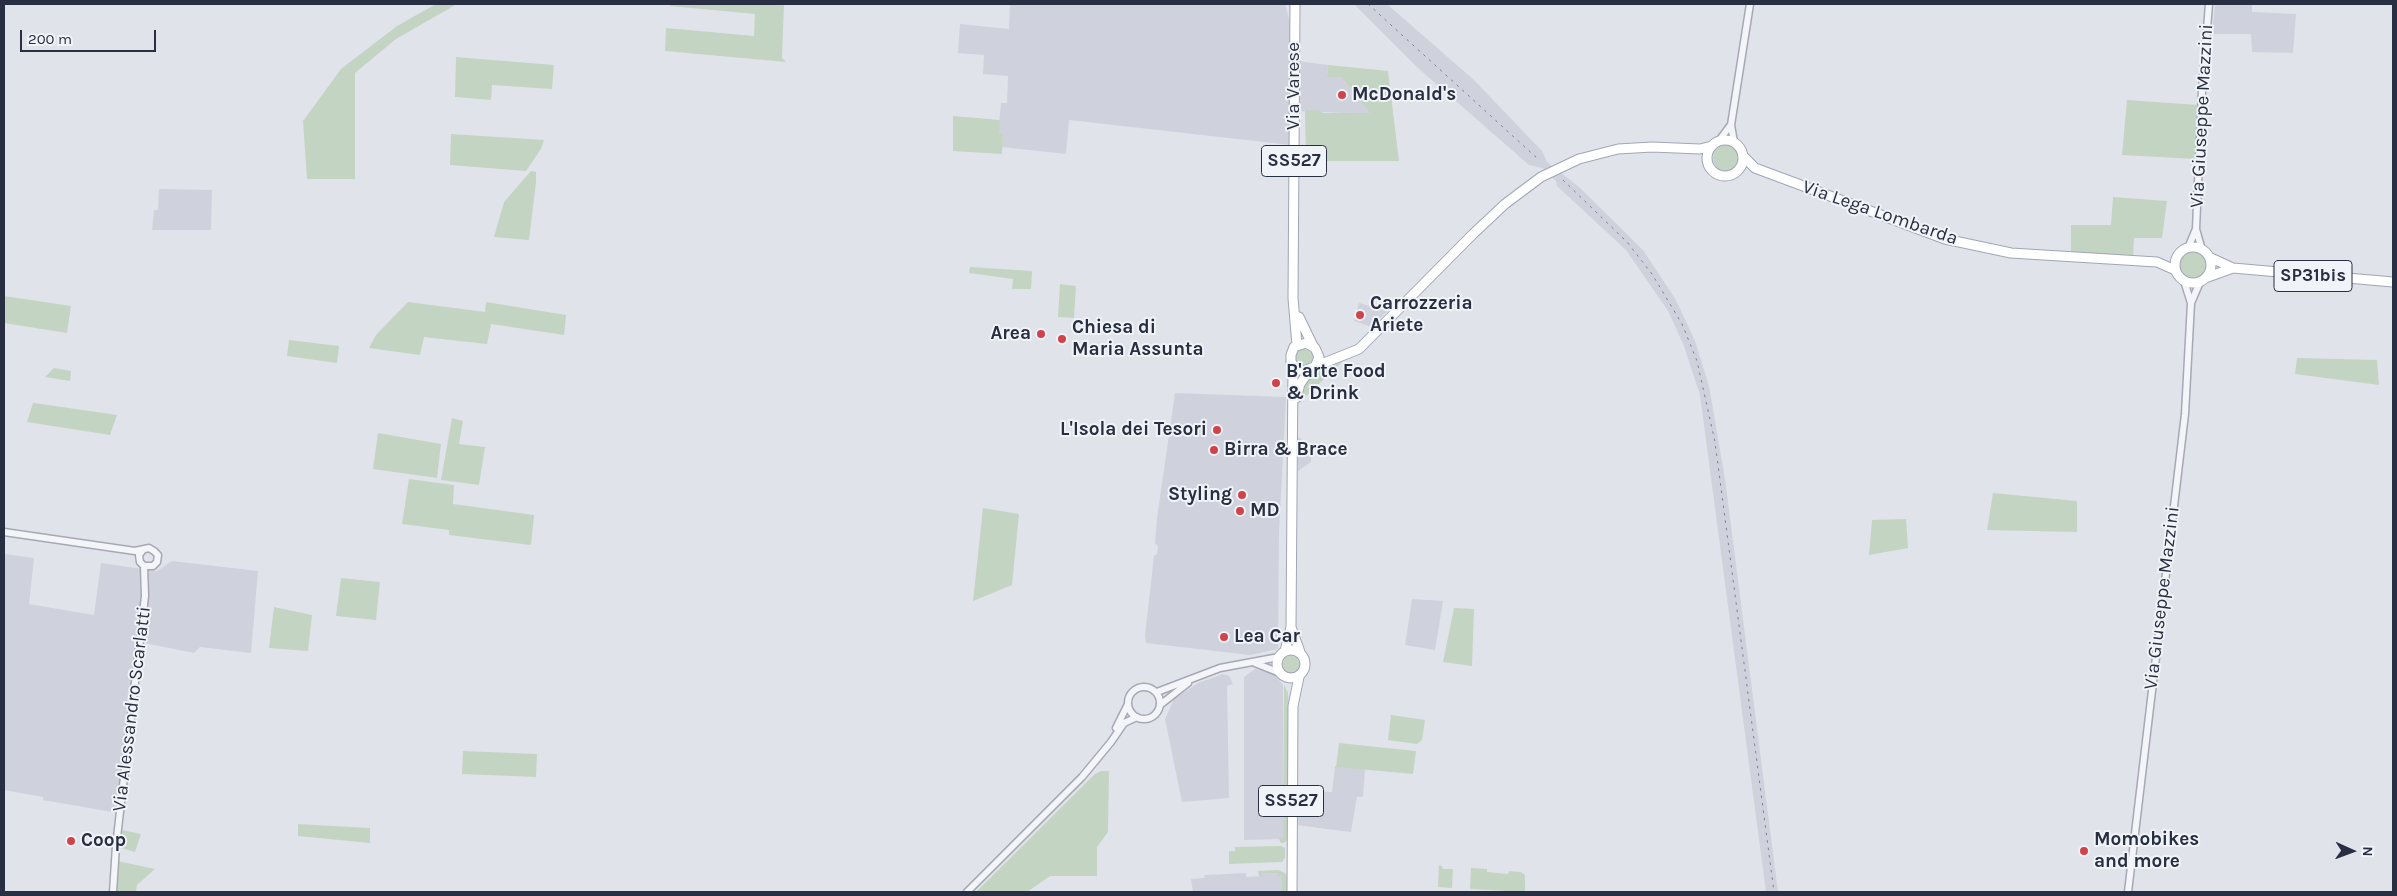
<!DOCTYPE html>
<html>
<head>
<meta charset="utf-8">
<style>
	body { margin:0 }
	#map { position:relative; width:2397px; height:896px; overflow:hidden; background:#e1e3ea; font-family:Karla,sans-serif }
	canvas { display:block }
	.frame { position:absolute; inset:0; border:5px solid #292f42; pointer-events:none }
	.north { position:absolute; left:2327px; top:826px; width:50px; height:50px; -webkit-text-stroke:4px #f0f3f7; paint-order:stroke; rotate:92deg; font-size:14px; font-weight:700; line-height:20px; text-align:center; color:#292f42 }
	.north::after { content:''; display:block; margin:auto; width:18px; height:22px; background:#292f42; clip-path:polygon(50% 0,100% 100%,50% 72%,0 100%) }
	.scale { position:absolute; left:20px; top:30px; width:136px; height:22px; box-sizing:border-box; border:2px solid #292f42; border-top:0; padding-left:6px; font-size:15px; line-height:18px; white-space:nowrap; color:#292f42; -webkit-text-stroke:4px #f0f3f7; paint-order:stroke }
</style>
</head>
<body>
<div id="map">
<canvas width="2397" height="896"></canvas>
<div class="frame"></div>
<div class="north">N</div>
<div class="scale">200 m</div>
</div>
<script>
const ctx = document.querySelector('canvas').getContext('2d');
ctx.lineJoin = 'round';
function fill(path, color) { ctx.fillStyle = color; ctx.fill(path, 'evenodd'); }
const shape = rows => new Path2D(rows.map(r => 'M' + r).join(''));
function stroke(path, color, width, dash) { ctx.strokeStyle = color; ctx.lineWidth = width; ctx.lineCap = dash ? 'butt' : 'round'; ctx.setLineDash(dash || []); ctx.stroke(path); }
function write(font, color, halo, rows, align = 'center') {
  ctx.font = font + ' Karla,sans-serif'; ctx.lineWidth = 4; ctx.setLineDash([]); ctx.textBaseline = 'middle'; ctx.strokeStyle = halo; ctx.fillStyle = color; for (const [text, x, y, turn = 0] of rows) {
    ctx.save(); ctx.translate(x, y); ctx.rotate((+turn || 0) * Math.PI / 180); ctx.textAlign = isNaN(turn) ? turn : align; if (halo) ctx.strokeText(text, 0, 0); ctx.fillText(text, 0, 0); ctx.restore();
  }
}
const built = shape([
	[1010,4,1285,4,1292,29,1291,145,1069,120,1066,154,1002,147,1003,135,998,134,1001,103,1007,103,1008,76,983,74,984,55,958,53,960,24,1009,29],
	[1354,4,1387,4,1474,80,1542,151,1547,162,1579,187,1643,250,1676,300,1695,341,1709,386,1725,479,1778,892,1766,892,1700,395,1684,346,1668,311,1626,250,1557,186,1556,181,1542,168,1529,165,1418,68],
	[2215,4,2252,4,2252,12,2296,14,2293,53,2252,52,2251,34,2212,34],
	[1298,61,1328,65,1327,76,1341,77,1371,114,1298,111],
	[159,189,212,190,211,230,152,230,154,210,158,210],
	[1359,303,1387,311,1372,327,1354,321],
	[1175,393,1286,397,1279,533,1278,649,1250,655,1146,643,1145,635,1154,556,1157,554,1158,546,1155,543,1157,518],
	[1298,437,1311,446,1311,462,1298,471],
	[4,554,34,558,29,604,94,615,101,563,157,571,172,561,258,571,251,653,200,647,194,653,135,641,118,813,43,800,43,797,4,790],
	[1412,599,1443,601,1435,650,1405,645],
	[1255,669,1274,674,1283,685,1283,839,1244,840,1244,677],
	[1223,674,1229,676,1233,684,1227,686,1229,798,1182,802,1165,719,1174,699,1198,683],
	[1335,766,1365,769,1363,797,1357,797,1351,832,1296,825,1295,790,1332,792],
	[1278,872,1282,875,1282,892,1193,892,1191,879,1204,878,1205,875,1246,873,1246,877,1262,876,1262,873]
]);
const green = shape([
	[436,4,457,4,396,39,355,73,355,179,307,179,303,121,341,69,397,26],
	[670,4,784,4,782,58,786,62,665,51,666,28,754,36,755,14,670,6],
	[456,57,554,65,552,89,492,85,491,100,455,97],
	[1328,65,1388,71,1399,161,1306,161,1305,111,1320,110,1323,113,1370,113,1341,77,1327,77],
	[2127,100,2199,105,2196,159,2122,155],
	[953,116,1000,120,999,134,1003,134,1002,154,953,151],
	[451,134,544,140,541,149,526,171,450,165],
	'1713 158a13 13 0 1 1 26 0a13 13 0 1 1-26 0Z',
	[531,171,536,172,536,182,529,240,494,237,504,202],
	[2113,197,2167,201,2162,238,2134,238,2133,257,2071,253,2071,225,2111,225],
	'2179 265a14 14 0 1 1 28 0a14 14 0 1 1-28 0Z',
	[970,267,1032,271,1031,289,1012,289,1013,279,969,273],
	[1060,284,1076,286,1074,318,1058,317],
	[4,296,71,306,67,333,4,323],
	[408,302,485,312,486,302,566,315,564,335,491,324,487,344,424,337,420,355,369,348,376,335],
	[289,340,339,346,337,363,287,356],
	'1295 358a9 9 0 1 1 18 0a9 9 0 1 1-18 0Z',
	[2297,358,2377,360,2379,385,2295,374],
	[1343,360,1343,361,1299,403,1304,384,1308,378,1321,367],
	[54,368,71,371,70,381,45,377],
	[33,403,34,403,117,415,110,435,27,422],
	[452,418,463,421,459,444,485,447,479,485,441,480],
	[378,433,441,444,437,478,373,469],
	[409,479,454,485,453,504,534,515,531,545,449,535,449,530,402,524],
	[1993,493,2077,501,2077,532,1987,530],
	[983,508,1019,514,1012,585,973,601],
	[1906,519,1908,548,1869,555,1872,520],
	[341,578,380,582,376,620,336,616],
	[274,607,312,615,308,651,269,648],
	[1454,608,1474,609,1472,666,1443,662],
	'1280 664a10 10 0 1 1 20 0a10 10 0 1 1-20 0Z',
	[1284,685,1288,693,1289,712,1288,839,1284,843,1281,843,1279,839,1283,838],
	[1391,715,1425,720,1422,740,1417,744,1388,740],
	[1339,743,1416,751,1413,774,1336,767],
	[463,751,537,754,536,777,462,774],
	[1101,771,1109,771,1108,832,1097,847,1097,876,1050,876,1027,892,976,892,1095,774],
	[298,824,370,828,370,843,298,836],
	[117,829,141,834,135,852,115,846],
	[1281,846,1285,848,1285,858,1282,862,1229,864,1229,851,1235,851,1235,847],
	[117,861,155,869,137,885,136,892,117,892,115,887],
	[1439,865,1442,866,1443,869,1453,869,1452,888,1438,887],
	[1471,868,1487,869,1487,872,1508,874,1509,871,1521,872,1525,875,1525,892,1470,889],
	[1278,870,1285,873,1287,877,1288,892,1282,892,1282,876,1278,876,1278,873,1262,873,1262,876,1259,876,1258,871]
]);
const tertiary = shape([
	[1718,142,1730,126],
	[1734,142,1731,125,1750,4],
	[2188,248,2196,229],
	[2202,250,2196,229,2202,91,2209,4],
	[2191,303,2200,282],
	[4,532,135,551,149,548,154,551,158,555,157,562,153,566,144,566,140,562,139,555,143,550],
	[1255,663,1280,673],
	'1128 703a16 16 0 1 1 32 0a16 16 0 1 1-32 0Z',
	[1157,692,1220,668,1279,657],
	[1160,705,1188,683],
	[1116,728,1128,704],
	[113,892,116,846,145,596,144,566],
	[967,892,1082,777,1111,742,1124,723,1137,717],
	[2128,892,2185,414,2191,303,2184,281]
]);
const primary = shape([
	[1295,4,1293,298,1297,345],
	'1707 158a18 18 0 1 1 36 0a18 18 0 1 1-36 0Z',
	[1743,156,1755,168,1945,239,2011,253,2157,262,2175,270],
	'2175 265a18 18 0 1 1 36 0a18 18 0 1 1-36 0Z',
	[2209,257,2233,268,2393,282],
	[2205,278,2233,268],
	[1299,317,1313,346],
	[1315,367,1319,357,1315,348,1306,343,1294,347,1291,355,1291,362,1296,369,1304,371,1359,349,1473,234,1505,204,1541,177,1579,159,1618,149,1652,147,1700,149,1712,146],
	[1296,398,1300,384,1309,371],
	[1291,627,1300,652],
	'1277 664a14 14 0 1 1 28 0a14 14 0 1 1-28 0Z',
	[1285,651,1291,627,1293,366],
	[1292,892,1293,706,1299,677]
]);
const rail = shape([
	[1368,4,1538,159],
	[1563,180,1627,242,1652,274,1682,324,1697,361,1715,442,1774,892]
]);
const markers = [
	[1342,95,5,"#d1434a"],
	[1360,315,5,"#d1434a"],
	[1041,334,5,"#d1434a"],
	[1062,339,5,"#d1434a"],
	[1276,383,5,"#d1434a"],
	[1217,430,5,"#d1434a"],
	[1214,450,5,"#d1434a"],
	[1242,495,5,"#d1434a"],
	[1240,511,5,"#d1434a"],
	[1224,637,5,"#d1434a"],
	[71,841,5,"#d1434a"],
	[2084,851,5,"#d1434a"]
];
const shields = [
	[1294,161,65],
	[2313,276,78],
	[1291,801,65]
];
const shieldNames = [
	["SS527",1294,161],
	["SP31bis",2313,276],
	["SS527",1291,801]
];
const streetNames = [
	["Via Varese",1294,86,-90],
	["Via Giuseppe Mazzini",2202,116,-87],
	["Via Lega Lombarda",1880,213,19],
	["Via Giuseppe Mazzini",2162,598,-83],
	["Via Alessandro Scarlatti",132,709,-83]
];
const poiNames = [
	["McDonald's",1352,95],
	["Carrozzeria",1370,304],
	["Ariete",1370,326],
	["Chiesa di",1072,328],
	["Maria Assunta",1072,350],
	["Area",1031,334,"right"],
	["B'arte Food",1286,372],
	["& Drink",1286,394],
	["L'Isola dei Tesori",1207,430,"right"],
	["Birra & Brace",1224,450],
	["Styling",1232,495,"right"],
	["MD",1250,511],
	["Lea Car",1234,637],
	["Momobikes",2094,840],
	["and more",2094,862],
	["Coop",81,841]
];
fill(built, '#cfd2dc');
fill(green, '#c4d4c2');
stroke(tertiary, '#a6a9b4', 9);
stroke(primary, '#a0a6b6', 11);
stroke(tertiary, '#f4f5f8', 6);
stroke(primary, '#fff', 9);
stroke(rail, '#7a8194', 1, [2.5, 5]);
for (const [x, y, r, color] of markers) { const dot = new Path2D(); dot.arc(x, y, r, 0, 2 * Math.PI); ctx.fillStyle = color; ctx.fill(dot); stroke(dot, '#f0f3f7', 2); }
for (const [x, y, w] of shields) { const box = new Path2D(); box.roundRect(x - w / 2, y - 15.5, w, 31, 4); ctx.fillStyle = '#f0f3f7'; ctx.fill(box); stroke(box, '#292f42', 1); }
write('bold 18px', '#292f42', null, shieldNames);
write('19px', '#292f42', '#f0f3f7', streetNames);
write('bold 19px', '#292f42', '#f0f3f7', poiNames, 'left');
</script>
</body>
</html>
